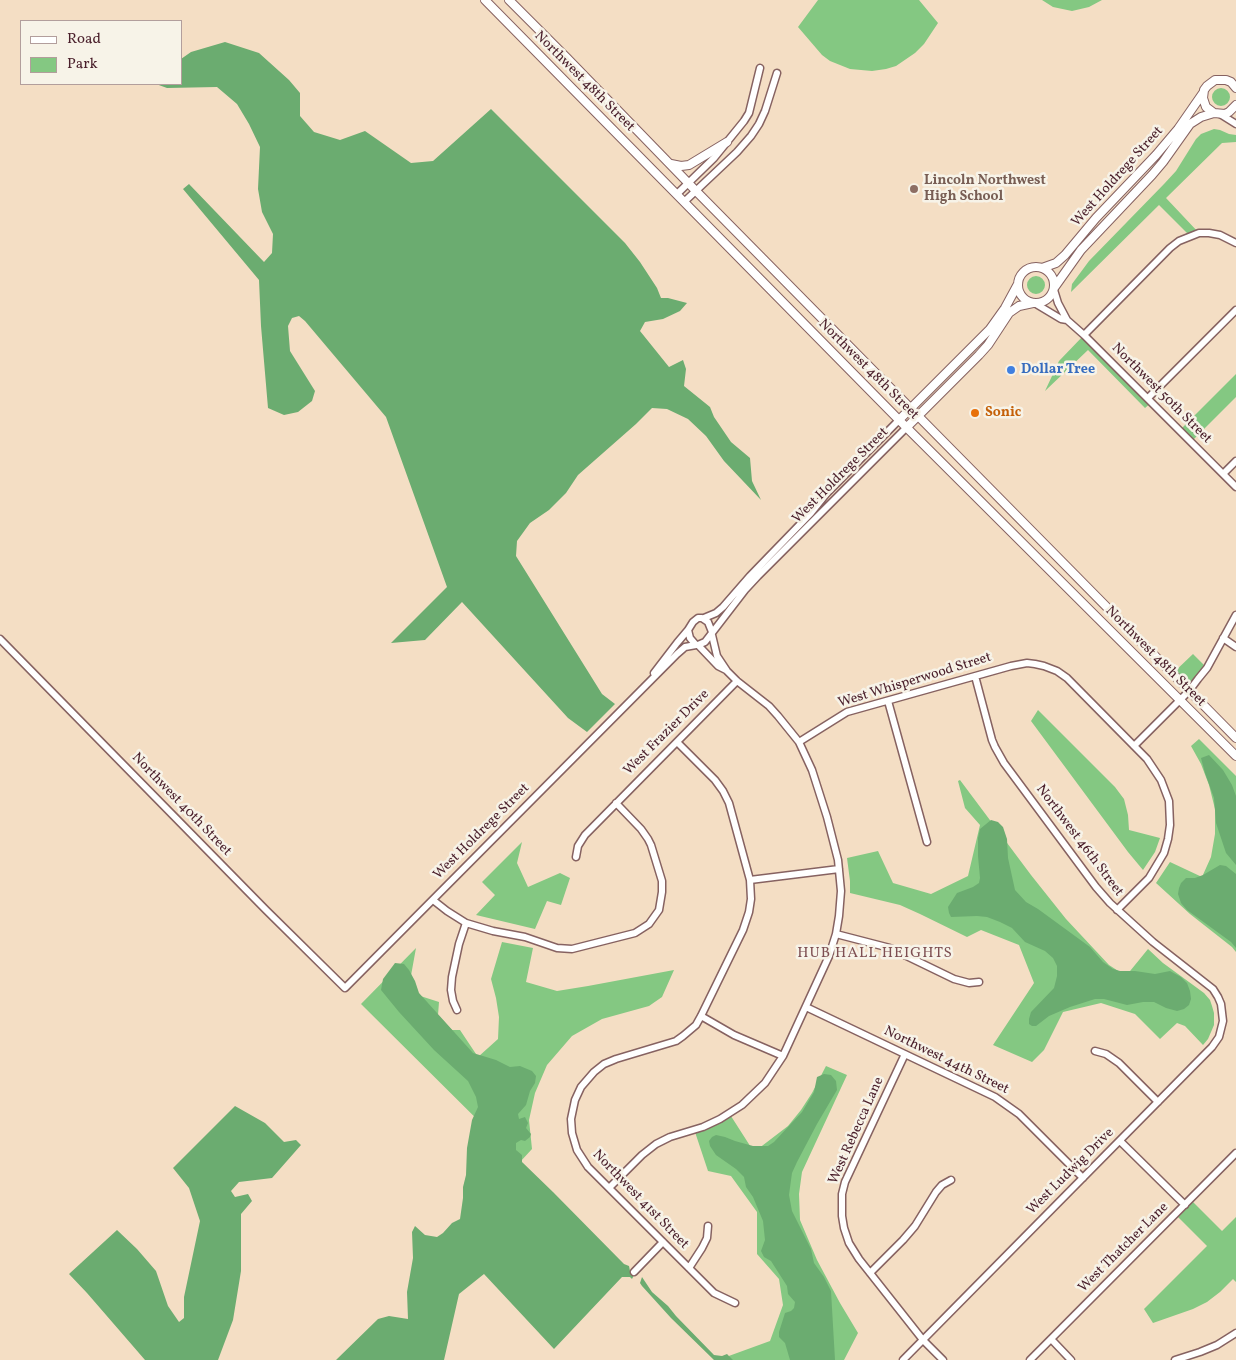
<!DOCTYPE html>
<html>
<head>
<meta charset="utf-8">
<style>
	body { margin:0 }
	#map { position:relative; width:1236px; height:1360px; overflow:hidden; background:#f4dec4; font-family:Vollkorn,serif }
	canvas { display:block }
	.legend { position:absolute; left:20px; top:20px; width:162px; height:65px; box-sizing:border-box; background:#f7f3e8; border:1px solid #b29e9c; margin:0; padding:6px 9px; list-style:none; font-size:15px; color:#4a1f2b }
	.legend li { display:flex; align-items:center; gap:10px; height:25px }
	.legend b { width:25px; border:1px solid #b29e9c }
</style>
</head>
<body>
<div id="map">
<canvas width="1236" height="1360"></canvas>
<ul class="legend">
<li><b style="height:6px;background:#fff"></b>Road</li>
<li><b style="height:14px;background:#84c882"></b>Park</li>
</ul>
</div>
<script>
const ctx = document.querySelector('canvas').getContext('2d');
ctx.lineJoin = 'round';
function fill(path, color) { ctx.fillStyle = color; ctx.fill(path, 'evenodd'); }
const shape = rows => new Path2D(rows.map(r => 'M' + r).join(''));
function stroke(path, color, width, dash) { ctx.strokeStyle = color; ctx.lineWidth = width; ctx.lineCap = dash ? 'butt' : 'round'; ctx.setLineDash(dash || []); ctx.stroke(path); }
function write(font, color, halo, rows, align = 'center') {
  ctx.font = font + ' Vollkorn,serif'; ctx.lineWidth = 5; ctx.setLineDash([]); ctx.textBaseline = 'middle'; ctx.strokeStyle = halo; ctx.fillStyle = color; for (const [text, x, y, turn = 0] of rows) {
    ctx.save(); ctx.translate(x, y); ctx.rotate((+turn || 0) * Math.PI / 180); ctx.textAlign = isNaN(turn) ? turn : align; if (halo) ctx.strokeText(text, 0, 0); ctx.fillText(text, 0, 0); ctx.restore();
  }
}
const green = shape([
	[818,0,919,0,938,23,924,44,915,53,896,66,886,69,872,71,850,69,830,61,822,55,798,27],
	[1042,0,1102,0,1089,7,1072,11,1053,7],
	'1212 97a9 9 0 1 1 18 0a9 9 0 1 1-18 0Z',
	[1214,129,1220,130,1229,134,1236,135,1236,142,1222,143,1166,198,1199,233,1190,236,1159,205,1071,292,1072,284,1089,261,1164,184,1176,171,1196,139,1201,134],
	'1027 285a9 9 0 1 1 18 0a9 9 0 1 1-18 0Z',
	[1084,335,1152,402,1145,408,1088,350,1045,391,1059,361],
	[1236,374,1236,397,1191,442,1180,430],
	[1193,654,1207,668,1189,691,1172,674],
	[1038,710,1115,787,1124,799,1128,815,1129,830,1160,838,1155,852,1143,870,1128,852,1031,721],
	[1199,739,1236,776,1236,952,1232,947,1190,914,1156,883,1170,862,1202,877,1211,857,1215,834,1215,809,1209,785,1201,764,1191,746],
	[960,780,1031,875,1066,919,1109,965,1126,976,1148,949,1163,963,1204,993,1210,1000,1212,1006,1214,1013,1214,1025,1208,1039,1203,1045,1185,1026,1177,1023,1160,1039,1135,1014,1101,1003,1063,1012,1044,1050,1032,1062,993,1045,1034,983,1019,945,981,930,967,937,920,914,900,905,850,893,850,881,847,858,878,851,893,883,931,894,968,876,980,825,965,808,958,781],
	[522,842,517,863,528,887,560,873,570,878,561,905,547,901,535,929,476,915,495,895,482,882],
	[502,942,533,948,526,982,557,991,588,986,674,970,662,997,649,1006,602,1019,572,1036,547,1065,535,1093,529,1120,532,1149,520,1162,361,1004,416,948,408,992,439,1002,438,1015,452,1030,460,1030,478,1057,498,1039,499,1017,496,998,491,979],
	[826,1066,847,1075,802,1172,799,1194,800,1220,817,1260,840,1303,858,1333,844,1360,722,1360,726,1357,770,1341,783,1305,779,1279,757,1254,757,1212,731,1176,708,1171,694,1129,729,1113,754,1152,788,1126,801,1110,812,1093],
	[1190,1199,1222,1231,1236,1217,1236,1282,1233,1279,1220,1292,1207,1302,1193,1309,1153,1323,1144,1309,1207,1246,1175,1214]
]);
const forest = shape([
	[225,42,259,53,289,80,300,93,300,116,314,132,340,140,365,131,411,163,433,161,491,109,625,243,640,262,657,288,661,298,668,298,687,303,680,311,663,319,645,322,640,331,669,367,683,360,686,369,684,386,710,407,714,417,731,442,750,458,752,481,761,500,724,461,706,436,688,419,667,409,652,408,636,424,578,475,566,493,549,510,530,523,517,541,516,556,602,694,615,704,587,732,568,718,462,602,425,640,391,643,447,587,386,417,305,321,299,316,292,318,288,326,290,351,315,391,312,401,298,412,284,415,268,408,261,326,259,280,183,189,189,184,264,262,272,253,273,234,262,212,258,189,260,147,249,124,237,104,217,87,167,88,156,84,181,84,181,59,191,52],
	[1209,755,1223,770,1232,785,1236,796,1236,865,1226,853,1216,823,1214,798,1205,773,1201,758],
	[991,820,998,822,1003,827,1007,839,1008,858,1015,890,1026,902,1038,909,1090,947,1103,962,1113,969,1120,971,1135,971,1155,974,1170,971,1181,977,1187,983,1190,991,1191,999,1189,1005,1184,1009,1177,1011,1166,1008,1154,1002,1143,1002,1127,1005,1104,999,1095,999,1070,1007,1049,1016,1036,1026,1032,1026,1029,1024,1029,1019,1031,1012,1054,988,1057,976,1057,966,1053,958,1045,951,1025,942,1012,928,1000,922,987,917,977,916,951,917,949,913,948,907,957,893,973,887,979,883,980,878,978,856,978,838,980,829],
	[1220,865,1226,866,1236,874,1236,948,1231,942,1187,910,1181,903,1178,894,1179,888,1181,883,1186,878,1195,878,1203,875],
	[395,963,404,964,409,970,415,981,419,993,473,1053,496,1060,510,1067,520,1066,532,1071,536,1076,535,1083,530,1091,526,1105,518,1114,519,1119,525,1117,528,1123,526,1128,531,1134,530,1137,525,1141,521,1140,516,1143,516,1150,522,1155,522,1162,553,1192,624,1264,629,1266,630,1271,634,1275,632,1279,630,1277,622,1277,554,1349,484,1274,459,1294,444,1360,336,1360,378,1319,389,1316,408,1319,407,1292,413,1258,412,1232,415,1226,425,1235,437,1237,443,1233,452,1223,460,1219,463,1198,463,1187,466,1175,467,1148,472,1120,478,1107,476,1097,468,1081,434,1050,399,1012,381,990,383,979],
	[824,1074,831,1075,836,1081,837,1090,817,1124,797,1162,792,1173,789,1195,792,1211,811,1249,814,1263,824,1277,831,1291,835,1360,790,1360,785,1343,779,1337,779,1332,785,1313,791,1311,794,1308,795,1302,788,1294,787,1286,771,1261,764,1257,761,1251,765,1240,763,1221,753,1197,746,1187,744,1177,736,1169,716,1155,710,1146,709,1141,712,1137,716,1135,725,1137,735,1141,753,1146,768,1146,774,1142,802,1112,814,1092,817,1077],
	[235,1106,265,1123,284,1142,296,1140,301,1145,272,1178,239,1182,231,1191,235,1197,248,1194,252,1201,241,1214,241,1271,233,1320,218,1360,145,1360,87,1293,69,1274,117,1230,137,1249,156,1271,168,1306,179,1322,184,1318,184,1297,200,1221,189,1188,173,1168],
	[642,1277,652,1292,668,1306,676,1316,714,1355,722,1356,727,1354,733,1360,714,1360,671,1318,642,1286,640,1283]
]);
const minor = shape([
	[1220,114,1236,124],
	[677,194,714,158,744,121,749,113,760,68],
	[684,202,737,152,751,136,759,124,765,111,777,73],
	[1054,290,1058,303,1067,320],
	[1036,304,1061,319,1067,320,1084,335,1236,487],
	[1084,335,1170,248,1179,241,1199,233,1209,233,1220,235,1236,243],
	[1148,398,1236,310],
	[1223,474,1236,461],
	[704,618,716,613,723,607,750,576,811,513,827,493,899,420],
	[712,632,708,622,702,618,698,618,693,622,688,630,690,638,696,645,698,645,705,642,745,590,758,576,907,427],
	[1223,638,1236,647],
	[0,639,266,910,345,988,677,654,685,647,696,645],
	[698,645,718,666,726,670],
	[654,673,677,643,688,630],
	[888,701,927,842],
	[677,742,715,780,723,791,729,803,750,880,751,899,749,912,743,930,701,1016,696,1025,683,1036,676,1041,616,1059,604,1064,594,1072,581,1087,575,1100,571,1119,572,1133,577,1150,588,1167,714,1293,735,1303],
	[799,742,847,712,1011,666,1027,663,1035,664,1044,666,1057,671,1067,678,1147,759,1161,780,1169,801,1170,825,1168,839,1164,853,1149,878,1117,910],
	[1134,746,1189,691,1198,679,1207,668,1236,615],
	[576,857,578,846,585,835,737,681],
	[750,880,839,869],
	[433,900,447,911,466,923,493,931,525,937,557,948,572,949,635,933,649,924,659,910,662,892,662,881,651,845,648,839,641,829,616,803],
	[836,934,890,948,954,979,969,983,979,982],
	[806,1007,995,1097,1019,1114,1083,1178],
	[457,1010,453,1001,451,990,452,977,459,944,466,923],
	[701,1016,734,1035,783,1056],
	[1095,1051,1106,1054,1119,1063,1158,1102],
	[905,1054,845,1182,842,1194,842,1216,844,1228,849,1243,859,1259,923,1340,943,1360],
	[1120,1141,1185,1205],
	[609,1188,642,1155,656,1144,670,1137,703,1127,720,1119,742,1105,765,1083,783,1056,829,956,836,934,839,916,841,891,838,860,827,817,812,770,799,742,778,716,769,706,737,681,727,671,717,656,712,635],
	[689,1268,702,1248,707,1238,708,1226],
	[634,1272,663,1242],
	[870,1273,903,1240,915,1226,936,1192,942,1185,951,1180],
	[1051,1339,1071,1360],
	[903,1360,1212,1047,1219,1037,1223,1021,1221,1004,1218,997,1213,989,1153,942,1110,903,1096,887,1004,763,995,747,992,740,975,676],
	[1030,1360,1236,1153],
	[1175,1360,1200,1352,1217,1345,1236,1333]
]);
const major = shape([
	[485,0,899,420,1236,756],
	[509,0,567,58,696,191,1236,738],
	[1236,88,1231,82,1226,80,1215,80,1207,86,1204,90,1203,98,1206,107,1214,113,1225,114,1229,112,1236,105],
	[671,164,681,166,689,165,727,142],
	'1018 285a18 18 0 1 1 36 0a18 18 0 1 1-36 0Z',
	[1042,268,1056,263,1065,255,1096,218,1156,155,1178,129,1203,93],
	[1054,288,1081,250,1152,175,1163,162,1190,124,1201,117,1214,113],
	[899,420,990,329,1005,308,1018,284],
	[907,427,979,355,988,345,1009,313,1019,306,1033,303]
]);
const markers = [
	[914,189,5,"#8d6e63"],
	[1011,370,5,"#3f7fe0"],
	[975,413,5,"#e8710a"]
];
const streetNames = [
	["Northwest 48th Street",584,82,45],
	["West Holdrege Street",1118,177,-48],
	["Northwest 48th Street",868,370,45],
	["Northwest 50th Street",1161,394,45],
	["West Holdrege Street",841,476,-45],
	["Northwest 48th Street",1155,657,45],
	["West Whisperwood Street",915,681,-17],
	["West Frazier Drive",667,733,-45],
	["Northwest 40th Street",181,805,46],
	["West Holdrege Street",482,832,-45],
	["Northwest 46th Street",1079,841,53],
	["Northwest 44th Street",946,1061,26],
	["West Rebecca Lane",857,1131,-66],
	["West Ludwig Drive",1071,1172,-45],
	["Northwest 41st Street",640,1200,46],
	["West Thatcher Lane",1124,1248,-45]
];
const educationNames = [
	["Lincoln Northwest",924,181],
	["High School",924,197]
];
const shopNames = [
	["Dollar Tree",1021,370]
];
const foodNames = [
	["Sonic",985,413]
];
const neighbourhoodNames = [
	["HUB HALL HEIGHTS",875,954]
];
fill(green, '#84c882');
fill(forest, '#6bac70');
stroke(minor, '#866261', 9);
stroke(major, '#866261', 10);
stroke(minor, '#fff', 6);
stroke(major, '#fff', 8);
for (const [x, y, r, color] of markers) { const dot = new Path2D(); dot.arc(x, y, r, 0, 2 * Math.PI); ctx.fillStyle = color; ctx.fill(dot); stroke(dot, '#f7f3e8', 2); }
write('14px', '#4a1f2b', '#f7f3e8', streetNames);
write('bold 14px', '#785e54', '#f7f3e8', educationNames, 'left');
write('bold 14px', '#366cbe', '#f7f3e8', shopNames, 'left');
write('bold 14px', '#c56008', '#f7f3e8', foodNames, 'left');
ctx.letterSpacing = '1px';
write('15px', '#7e4f52', '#f7f3e8', neighbourhoodNames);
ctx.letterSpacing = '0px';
</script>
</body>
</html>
